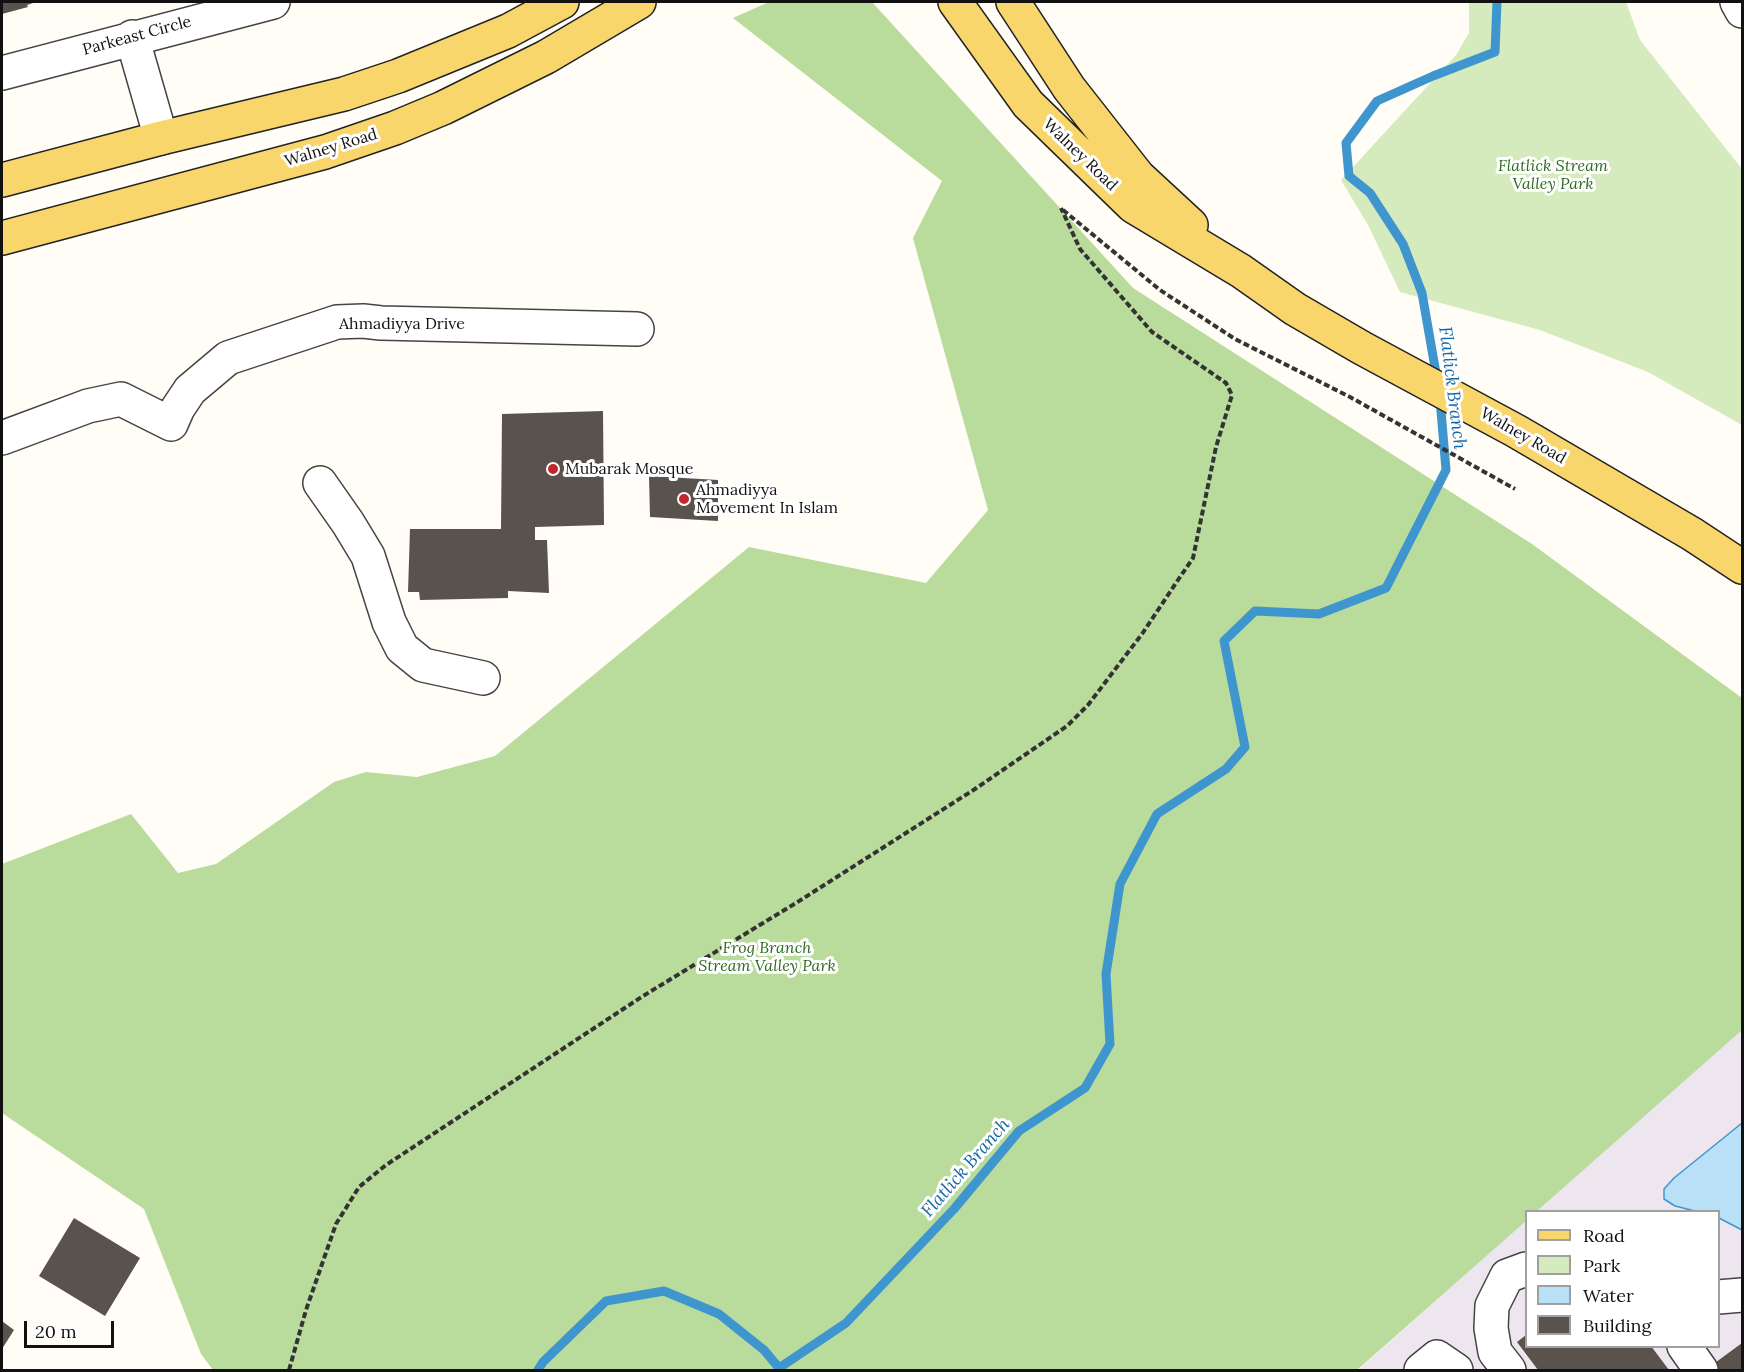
<!DOCTYPE html>
<html>
<head>
<meta charset="utf-8">
<style>
	body { margin:0 }
	#map { position:relative; width:1744px; height:1372px; overflow:hidden; background:#fffdf5; font-family:Lora,serif }
	canvas { display:block }
	.frame { position:absolute; inset:0; border:3px solid #111; pointer-events:none }
	.legend { position:absolute; left:1525px; top:1210px; width:195px; height:138px; box-sizing:border-box; background:#fff; border:2px solid #a0a0a0; margin:0; padding:8px 10px; list-style:none; font-size:18px; color:#111 }
	.legend li { display:flex; align-items:center; gap:12px; height:30px }
	.legend b { width:30px; border:2px solid #a0a0a0 }
	.scale { position:absolute; left:24px; top:1321px; width:90px; height:27px; box-sizing:border-box; border:3px solid #111; border-top:0; padding-left:8px; font-size:18px; line-height:21px; white-space:nowrap; color:#111; -webkit-text-stroke:4px #fff; paint-order:stroke }
</style>
</head>
<body>
<div id="map">
<canvas width="1744" height="1372"></canvas>
<div class="frame"></div>
<ul class="legend">
<li><b style="height:8px;background:#f9d66b"></b>Road</li>
<li><b style="height:16px;background:#d5ebbd"></b>Park</li>
<li><b style="height:16px;background:#b9e0f7"></b>Water</li>
<li><b style="height:16px;background:#5a524d"></b>Building</li>
</ul>
<div class="scale">20 m</div>
</div>
<script>
const ctx = document.querySelector('canvas').getContext('2d');
ctx.lineJoin = 'round';
function fill(path, color) { ctx.fillStyle = color; ctx.fill(path, 'evenodd'); }
const shape = rows => new Path2D(rows.map(r => 'M' + r).join(''));
function stroke(path, color, width, dash) { ctx.strokeStyle = color; ctx.lineWidth = width; ctx.lineCap = dash ? 'butt' : 'round'; ctx.setLineDash(dash || []); ctx.stroke(path); }
function write(font, color, halo, rows, align = 'center') {
  ctx.font = font + ' Lora,serif'; ctx.lineWidth = 6; ctx.setLineDash([]); ctx.textBaseline = 'middle'; ctx.strokeStyle = halo; ctx.fillStyle = color; for (const [text, x, y, turn = 0] of rows) {
    ctx.save(); ctx.translate(x, y); ctx.rotate((+turn || 0) * Math.PI / 180); ctx.textAlign = isNaN(turn) ? turn : align; if (halo) ctx.strokeText(text, 0, 0); ctx.fillText(text, 0, 0); ctx.restore();
  }
}
const industrial = shape([
	[1742,1027,1742,1370,1358,1370,1526,1220,1526,1346,1718,1346,1718,1212,1536,1211]
]);
const green = shape([
	[1469,2,1626,2,1640,40,1742,169,1742,425,1648,372,1540,330,1400,292,1368,225,1341,180,1456,55,1469,33]
]);
const forest = shape([
	[769,2,872,2,1133,288,1532,544,1742,698,1742,1030,1537,1211,1526,1212,1526,1221,1357,1370,213,1370,201,1354,144,1209,2,1113,2,864,131,814,178,873,216,864,334,782,366,772,417,777,495,756,749,547,926,583,988,510,913,238,942,181,733,18]
]);
const water = shape([
	[1742,1123,1742,1230,1719,1218,1718,1212,1695,1211,1675,1206,1664,1199,1664,1189,1674,1178,1742,1123]
]);
const stream = shape([
	[1437,379,1422,293,1403,244,1370,193,1349,176,1346,143,1377,101,1433,76,1495,52,1497,2],
	[538,1370,543,1362,606,1301,664,1291,719,1314,764,1350,779,1368,846,1323,954,1209,1019,1131,1085,1088,1110,1044,1106,974,1120,884,1157,814,1226,769,1245,747,1224,641,1255,611,1319,614,1386,588,1446,470,1440,399]
]);
const building = shape([
	[2,2,36,2,27,5,28,7,2,14],
	[603,411,604,525,535,527,535,540,547,540,549,593,508,591,508,598,420,600,419,592,408,592,410,529,501,529,502,414],
	[649,476,718,480,718,521,650,517],
	[74,1218,140,1258,105,1316,39,1276],
	[2,1321,14,1330,2,1349],
	[1526,1335,1526,1346,1651,1346,1669,1370,1538,1370,1517,1342],
	[1742,1343,1742,1370,1710,1370,1708,1368]
]);
const path = shape([
	[1063,210,1160,290,1235,339,1350,397,1515,489],
	[289,1370,306,1310,336,1224,359,1187,386,1165,643,996,796,903,975,789,1067,726,1088,705,1142,634,1178,580,1193,558,1216,447,1232,395,1226,383,1152,332,1080,249,1061,208]
]);
const minor = shape([
	[1737,2,1742,11],
	[132,37,161,138],
	[2,73,273,2],
	[2,438,88,406,121,399,171,424,178,408,190,390,228,358,337,322,363,321,381,323,637,329],
	[320,483,348,523,368,556,389,622,402,648,423,665,483,678],
	[1718,1297,1742,1295],
	[1684,1346,1701,1370],
	[1421,1370,1437,1357,1456,1370],
	[1509,1370,1495,1352,1491,1328,1492,1306,1507,1276,1526,1269]
]);
const major = shape([
	[955,2,1028,104,1133,206,1241,271,1295,309,1362,348,1516,431,1692,534,1742,567],
	[1013,2,1069,88,1138,176,1191,225],
	[2,180,161,138,344,94,398,76,508,31,562,2],
	[2,238,325,152,395,128,443,108,546,57,639,2]
]);
const markers = [
	[553,469,6,"#c4262e"],
	[684,499,6,"#c4262e"]
];
const streetNames = [
	["Parkeast Circle",137,36,-15],
	["Walney Road",331,148,-17],
	["Walney Road",1080,155,44],
	["Ahmadiyya Drive",402,324],
	["Walney Road",1523,436,30]
];
const parkNames = [
	["Flatlick Stream",1553,166],
	["Valley Park",1553,184],
	["Frog Branch",767,948],
	["Stream Valley Park",767,966]
];
const poiNames = [
	["Mubarak Mosque",565,469],
	["Ahmadiyya",696,490],
	["Movement In Islam",696,508]
];
const waterNames = [
	["Flatlick Branch",1452,388,83],
	["Flatlick Branch",966,1168,-49]
];
fill(industrial, '#eee6ef');
fill(green, '#d5ebbd');
fill(forest, '#b9dc9c');
fill(water, '#b9e0f7');
stroke(water, '#3f96cf', 1.5);
stroke(stream, '#3f96cf', 9);
fill(building, '#5a524d');
stroke(minor, '#444', 36);
stroke(major, '#222', 36);
stroke(path, '#333', 4, [6, 3]);
stroke(minor, '#fff', 33);
stroke(major, '#f9d66b', 33);
for (const [x, y, r, color] of markers) { const dot = new Path2D(); dot.arc(x, y, r, 0, 2 * Math.PI); ctx.fillStyle = color; ctx.fill(dot); stroke(dot, '#fff', 2); }
write('16px', '#111', '#fff', streetNames);
write('italic 16px', '#2f6b1f', '#fff', parkNames);
write('16px', '#111', '#fff', poiNames, 'left');
write('italic 18px', '#1768a6', '#fff', waterNames);
</script>
</body>
</html>
